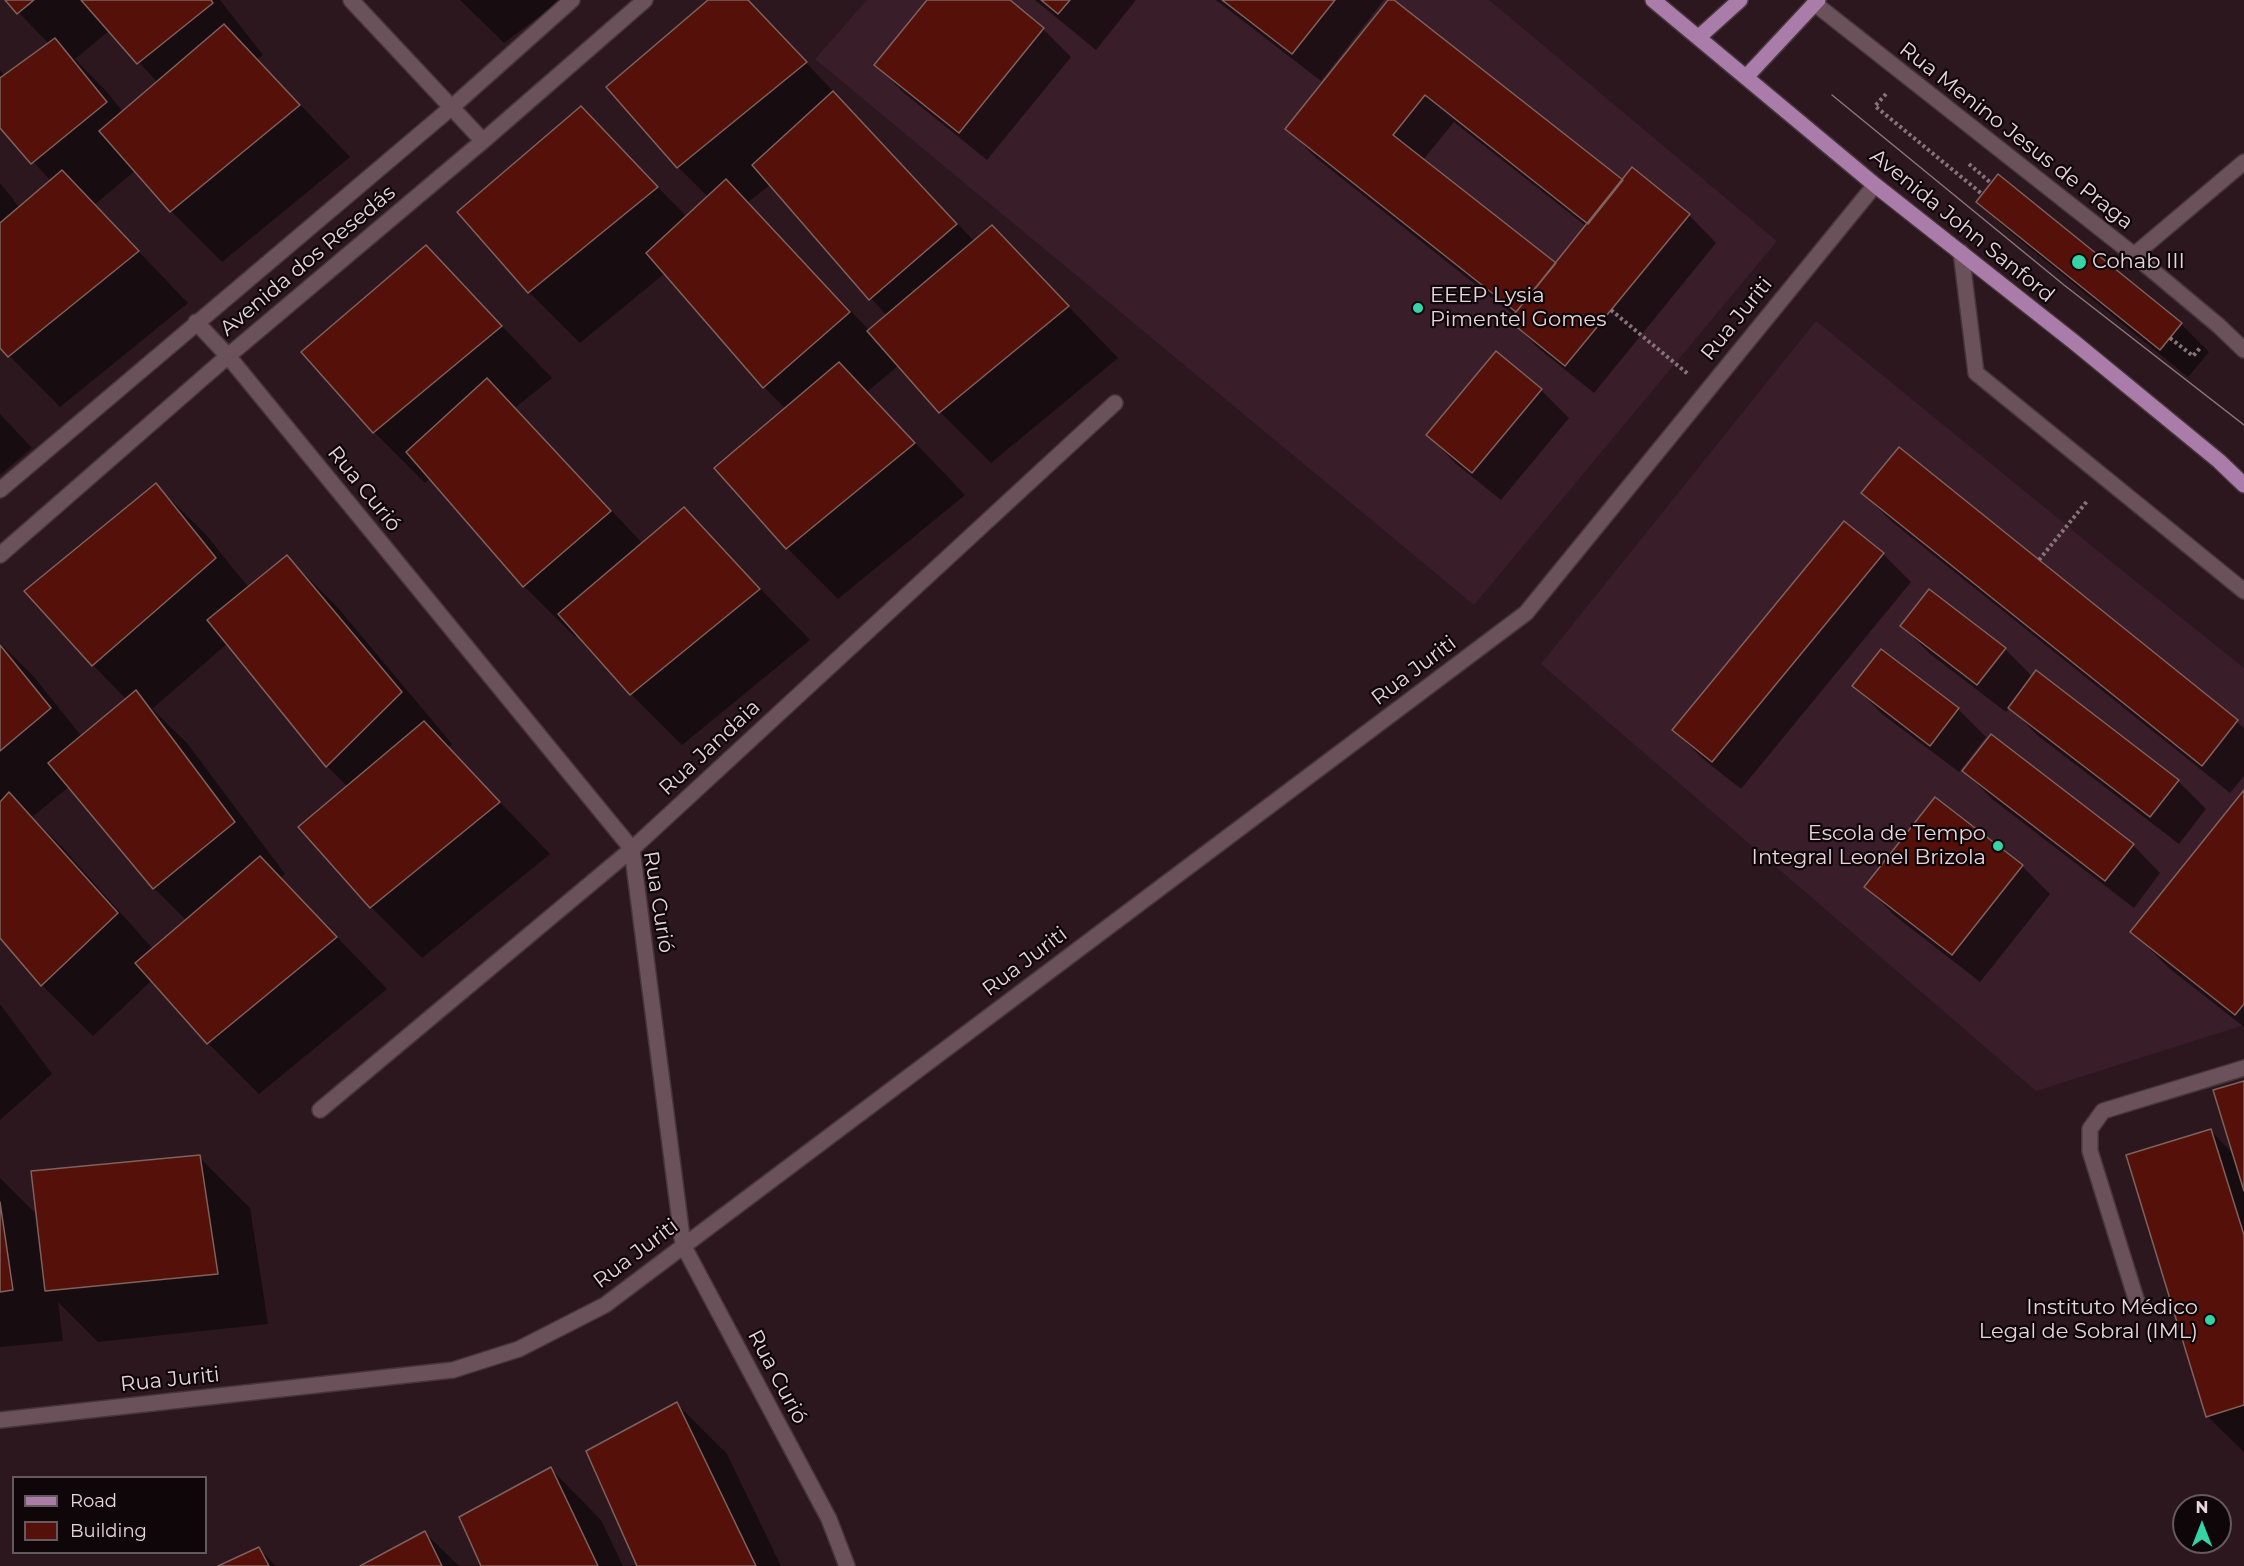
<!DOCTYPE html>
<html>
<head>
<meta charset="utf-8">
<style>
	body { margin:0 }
	#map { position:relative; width:2244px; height:1566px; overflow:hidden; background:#2c171f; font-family:Montserrat,sans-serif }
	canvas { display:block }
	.legend { position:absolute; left:12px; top:1476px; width:195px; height:78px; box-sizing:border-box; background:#0f0609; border:2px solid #65595d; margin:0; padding:8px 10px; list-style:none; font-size:18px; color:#e6d6db }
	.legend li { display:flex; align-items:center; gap:12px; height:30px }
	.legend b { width:30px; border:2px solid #65595d }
	.north { position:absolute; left:2172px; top:1494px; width:60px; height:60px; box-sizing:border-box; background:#0f0609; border:2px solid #65595d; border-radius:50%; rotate:0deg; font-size:16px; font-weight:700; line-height:24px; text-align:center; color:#e6d6db }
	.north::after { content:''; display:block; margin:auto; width:21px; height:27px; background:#35d4a7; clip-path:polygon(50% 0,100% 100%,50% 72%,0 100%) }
</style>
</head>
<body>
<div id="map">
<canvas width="2244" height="1566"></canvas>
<ul class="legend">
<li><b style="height:8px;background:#a97ca9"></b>Road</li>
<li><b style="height:16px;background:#551109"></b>Building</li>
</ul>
<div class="north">N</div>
</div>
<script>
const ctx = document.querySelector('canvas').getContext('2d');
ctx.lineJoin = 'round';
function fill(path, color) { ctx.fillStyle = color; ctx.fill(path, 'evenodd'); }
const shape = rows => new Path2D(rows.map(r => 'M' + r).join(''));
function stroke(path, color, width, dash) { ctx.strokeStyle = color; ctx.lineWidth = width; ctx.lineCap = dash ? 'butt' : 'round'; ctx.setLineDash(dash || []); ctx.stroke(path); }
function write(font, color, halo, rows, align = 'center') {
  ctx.font = font + ' Montserrat,sans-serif'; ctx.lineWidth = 4.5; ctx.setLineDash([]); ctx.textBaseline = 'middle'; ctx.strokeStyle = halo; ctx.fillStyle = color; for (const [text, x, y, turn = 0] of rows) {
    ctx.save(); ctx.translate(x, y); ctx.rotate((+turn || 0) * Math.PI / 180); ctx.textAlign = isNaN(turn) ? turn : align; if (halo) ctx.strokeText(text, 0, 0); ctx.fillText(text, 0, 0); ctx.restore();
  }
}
const built = shape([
	[867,0,1489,0,1777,241,1474,605,815,59],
	[1816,321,2114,564,2244,668,2244,1025,2036,1091,1541,664]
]);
const shadow = shape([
	[7,0,220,0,263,55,257,59,350,157,222,262,171,211,136,170,94,205,188,303,60,407,0,346,0,183,20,208,51,181,0,126,0,70,5,76,49,44],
	[110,30,158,83,123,112,106,91,75,59],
	[460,0,561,0,504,43],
	[710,0,747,0,975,242,992,227,1118,358,991,463,940,412,899,365,867,392,965,495,838,599,787,548,786,409,764,387,665,273,580,343,529,292,459,213,581,108,687,217,709,198,678,167],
	[771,184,887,316,870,331,747,203],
	[929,0,1007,0,1043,29,1071,57,987,160,904,93,876,65],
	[1035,0,1136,0,1096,50],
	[1216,0,1384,0,1321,81],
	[1390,0,1623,182,1689,215,1716,243,1594,393,1538,348,1510,320,1515,316,1315,157,1287,129],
	[1454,122,1587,227,1556,265,1423,160],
	[1978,202,2181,324,2209,352,2188,377,2006,229],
	[426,247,552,378,515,408,643,544,684,510,810,640,682,745,631,694,578,634,575,637,524,586,430,478,425,483,374,432],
	[1541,390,1569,418,1501,500,1455,463,1428,435],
	[0,414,32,448,0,475],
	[1899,449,2244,728,2244,776,2230,793,1891,521,1863,493],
	[156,485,207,536,249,588,287,557,338,608,452,744,448,748,550,854,422,958,371,907,300,827,348,787,327,766,228,643,152,709,187,743,285,874,280,878,387,989,259,1094,208,1043,152,980,93,1036,42,985,0,936,0,643,35,678,82,737,127,700,93,665,26,591],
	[70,786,154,888,187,921,153,949,60,845,32,817],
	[1844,523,1883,554,1911,582,1741,789,1702,758,1674,730],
	[1929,591,2005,649,2033,677,2036,672,2178,781,2206,809,2179,844,2037,735,2010,707,2006,712,1930,654,1902,626],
	[1854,686,1958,709,1986,737,1959,772,1882,714],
	[1964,771,2133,845,2160,873,2134,908,1992,799],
	[2244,793,2244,1027,2169,968,2132,932],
	[2022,866,2050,894,1980,982,1894,915,1866,887],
	[0,1004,52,1074,0,1120],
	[2244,1082,2244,1452,2207,1416,2211,1131,2234,1155],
	[199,1157,250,1208,268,1324,98,1342,58,1302,63,1341,0,1347,0,1178,38,1216],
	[676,1403,727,1454,781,1566,639,1566],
	[551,1469,601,1520,623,1566,483,1566],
	[425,1533,459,1566,363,1566],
	[259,1549,276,1566,221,1566]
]);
const building = shape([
	[5,0,34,0,17,14,5,0],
	[81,0,211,0,213,3,137,64,81,0],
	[708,0,748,0,807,62,677,168,606,87,708,0],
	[927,0,1010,0,1044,28,959,133,874,65,927,0],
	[1041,0,1070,0,1058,14,1041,0],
	[1222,0,1335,0,1292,54,1222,0],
	[1388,0,1394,0,1623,180,1588,224,1425,95,1393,135,1556,263,1516,312,1285,129,1388,0],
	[224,24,300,105,170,212,99,131,224,24],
	[55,38,107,102,31,164,0,128,0,78,55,38],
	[833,91,957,224,869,300,752,165,833,91],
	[581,106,658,187,528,293,457,212,581,106],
	[1632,167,1690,214,1565,366,1508,320,1516,312,1632,167],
	[62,170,139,251,8,357,0,348,0,223,62,170],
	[1998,174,2182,323,2160,350,1976,202,1998,174],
	[726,179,850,312,763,388,646,253,726,179],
	[992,225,1069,306,939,413,867,331,992,225],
	[426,245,502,326,373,433,301,352,426,245],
	[1496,351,1542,389,1472,473,1426,435,1496,351],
	[839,362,915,443,786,549,714,468,839,362],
	[487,378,611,511,523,587,406,452,487,378],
	[1899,447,2238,720,2202,766,1861,493,1899,447],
	[156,483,216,558,92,666,24,591,156,483],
	[684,507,760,589,630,695,558,614,684,507],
	[1844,521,1884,553,1712,762,1672,730,1844,521],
	[287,555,402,692,326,767,207,620,287,555],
	[1929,589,2006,648,1977,685,1900,626,1929,589],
	[0,645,51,708,0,751,0,645],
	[1881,649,1959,708,1930,746,1852,686,1881,649],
	[2036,670,2179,780,2150,817,2008,708,2036,670],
	[136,690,235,822,153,889,48,763,136,690],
	[424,721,500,802,370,908,298,827,424,721],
	[1991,734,2134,844,2105,881,1962,771,1991,734],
	[2244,790,2244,1004,2235,1015,2130,932,2244,790],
	[9,792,118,913,41,986,0,938,0,802,9,792],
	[1935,797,2023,865,1952,955,1864,887,1935,797],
	[260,856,337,937,207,1044,135,963,260,856],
	[2244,1081,2244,1191,2213,1090,2244,1081],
	[2211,1129,2244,1235,2244,1405,2206,1417,2126,1155,2211,1129],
	[200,1155,218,1274,45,1291,31,1171,200,1155],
	[0,1202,13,1290,0,1292,0,1202],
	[677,1402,756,1566,637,1566,586,1451,677,1402],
	[551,1467,598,1566,481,1566,459,1517,551,1467],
	[425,1531,442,1566,360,1566,425,1531],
	[259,1547,269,1566,218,1566,259,1547]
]);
const path = shape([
	[1886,94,1875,106,1982,194],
	[1969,164,1991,183],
	[1611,310,1688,374],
	[2170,338,2193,356,2201,347],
	[2039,560,2088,500]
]);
const minor = shape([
	[351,0,483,141],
	[1814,3,2134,255,2219,326,2244,350],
	[1961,252,1976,373,2244,591],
	[2134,255,2244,162],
	[196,322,228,356,632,849,683,1245,829,1519,847,1566],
	[0,490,452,107,572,0],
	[0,555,228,356,483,141,645,0],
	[320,1110,632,849,1115,403],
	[2137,1302,2090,1151,2090,1129,2103,1111,2244,1068],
	[0,1420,453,1370,519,1349,605,1305,1526,613,1875,185]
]);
const major = shape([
	[1653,0,1875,185,2074,342,2219,461,2244,485],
	[1699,37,1740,0],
	[1747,76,1818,0]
]);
const tram = shape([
	[1832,95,2064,285,2244,425]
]);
const markers = [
	[2079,262,8,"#35d4a7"],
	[1418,308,6,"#35d4a7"],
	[1998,846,6,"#35d4a7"],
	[2210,1320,6,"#35d4a7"]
];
const streetNames = [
	["Rua Menino Jesus de Praga",2016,136,38],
	["Avenida John Sanford",1962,226,39],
	["Avenida dos Resedás",308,261,-40],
	["Rua Juriti",1737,319,-51],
	["Rua Curió",364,489,51],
	["Rua Juriti",1414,671,-37],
	["Rua Jandaia",710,748,-43],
	["Rua Curió",658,902,81],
	["Rua Juriti",1025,962,-37],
	["Rua Juriti",636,1254,-37],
	["Rua Curió",777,1377,62],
	["Rua Juriti",170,1380,-6]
];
const poiNames = [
	["Cohab III",2092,262],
	["EEEP Lysia",1430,296],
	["Pimentel Gomes",1430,320],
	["Escola de Tempo",1986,834,"right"],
	["Integral Leonel Brizola",1986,858,"right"],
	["Instituto Médico",2198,1308,"right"],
	["Legal de Sobral (IML)",2198,1332,"right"]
];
fill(built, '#391d28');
fill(shadow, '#0007');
fill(building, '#551109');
stroke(building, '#7d625d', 1.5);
stroke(minor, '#46363b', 18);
stroke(major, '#46363b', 18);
stroke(path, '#87747b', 4, [3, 3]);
stroke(minor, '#6a515a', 15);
stroke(major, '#a97ca9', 15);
stroke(tram, '#88757c', 1.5);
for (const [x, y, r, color] of markers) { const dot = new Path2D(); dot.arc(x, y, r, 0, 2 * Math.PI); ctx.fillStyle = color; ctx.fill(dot); stroke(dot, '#0f0609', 2); }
write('21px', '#e6d6db', '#0f0609', streetNames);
write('21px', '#e6d6db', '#0f0609', poiNames, 'left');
</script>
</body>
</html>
